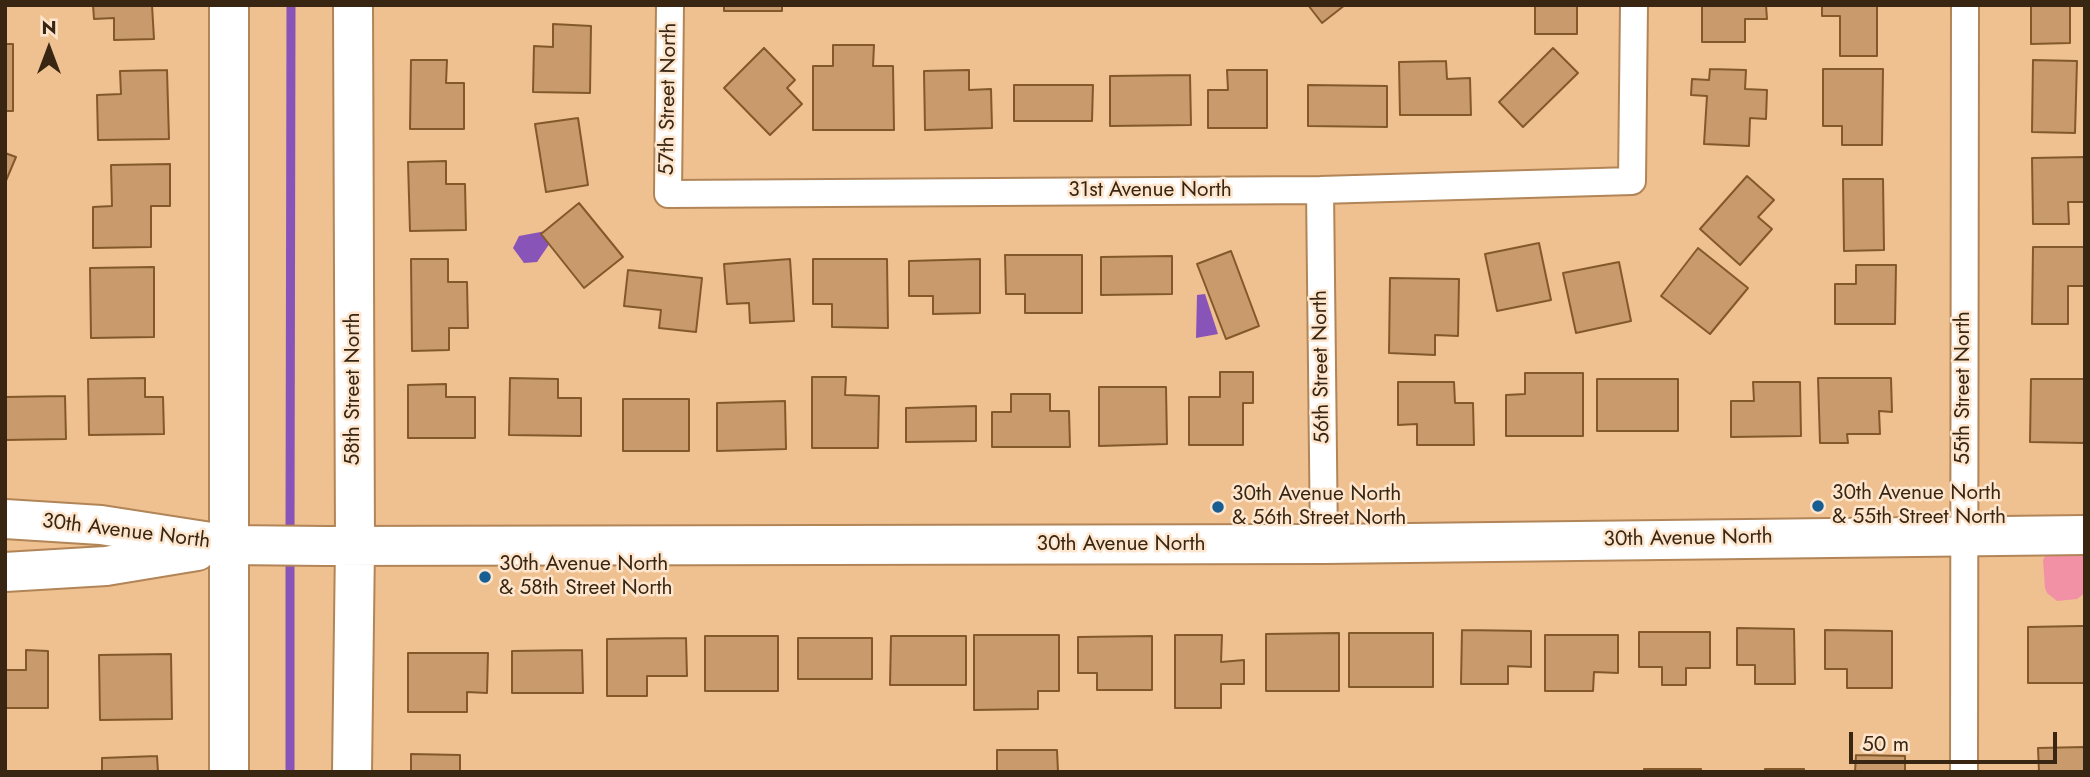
<!DOCTYPE html>
<html>
<head>
<meta charset="utf-8">
<style>
	body { margin:0 }
	#map { position:relative; width:2090px; height:777px; overflow:hidden; background:#efc090; font-family:Jost,sans-serif }
	canvas { display:block }
	.frame { position:absolute; inset:0; border:7px solid #382613; pointer-events:none }
	.north { position:absolute; left:14px; top:14px; width:70px; height:70px; -webkit-text-stroke:5px #fee6ce; paint-order:stroke; rotate:0deg; font-size:19px; font-weight:700; line-height:28px; text-align:center; color:#382613 }
	.north::after { content:''; display:block; margin:auto; width:24px; height:32px; background:#382613; clip-path:polygon(50% 0,100% 100%,50% 72%,0 100%) }
	.scale { position:absolute; left:1849px; top:732px; width:208px; height:32px; box-sizing:border-box; border:4px solid #382613; border-top:0; padding-left:9px; font-size:21px; line-height:24px; white-space:nowrap; color:#382613; -webkit-text-stroke:5px #fee6ce; paint-order:stroke }
</style>
</head>
<body>
<div id="map">
<canvas width="2090" height="777"></canvas>
<div class="frame"></div>
<div class="north">N</div>
<div class="scale">50 m</div>
</div>
<script>
const ctx = document.querySelector('canvas').getContext('2d');
ctx.lineJoin = 'round';
function fill(path, color) { ctx.fillStyle = color; ctx.fill(path, 'evenodd'); }
const shape = rows => new Path2D(rows.map(r => 'M' + r).join(''));
function stroke(path, color, width, dash) { ctx.strokeStyle = color; ctx.lineWidth = width; ctx.lineCap = dash ? 'butt' : 'round'; ctx.setLineDash(dash || []); ctx.stroke(path); }
function write(font, color, halo, rows, align = 'center') {
  ctx.font = font + ' Jost,sans-serif'; ctx.lineWidth = 5; ctx.setLineDash([]); ctx.textBaseline = 'middle'; ctx.strokeStyle = halo; ctx.fillStyle = color; for (const [text, x, y, turn = 0] of rows) {
    ctx.save(); ctx.translate(x, y); ctx.rotate((+turn || 0) * Math.PI / 180); ctx.textAlign = isNaN(turn) ? turn : align; if (halo) ctx.strokeText(text, 0, 0); ctx.fillText(text, 0, 0); ctx.restore();
  }
}
const green = shape([
	[2047,553,2085,553,2085,593,2077,599,2057,601,2047,593,2045,588,2043,560]
]);
const water = shape([
	[546,231,552,240,537,262,524,263,513,248,519,236],
	[1205,294,1218,334,1196,338,1197,295]
]);
const stream = shape([
	[290,536,291,5],
	[290,772,290,553]
]);
const building = shape([
	[93,5,152,5,154,39,114,40,114,18,94,19,93,5],
	[724,5,782,5,782,11,724,11,724,5],
	[1308,5,1345,5,1322,23,1308,5],
	[1535,5,1577,5,1577,34,1535,34,1535,5],
	[1702,5,1766,5,1767,19,1745,19,1745,42,1702,42,1702,5],
	[1822,5,1877,5,1877,56,1840,56,1840,16,1822,16,1822,5],
	[2031,5,2070,5,2070,43,2031,44,2031,5],
	[553,24,591,26,590,93,533,92,534,46,553,47,553,24],
	[5,44,13,44,13,111,5,111,5,44],
	[833,45,874,45,873,66,893,66,894,130,813,130,813,66,833,66,833,45],
	[764,48,795,80,787,88,802,104,770,135,724,88,764,48],
	[1553,48,1578,73,1523,127,1499,102,1553,48],
	[411,60,447,60,446,83,464,83,464,129,410,129,411,60],
	[2033,60,2077,61,2075,133,2032,132,2033,60],
	[1446,61,1447,79,1470,78,1471,115,1400,115,1399,62,1446,61],
	[1710,69,1746,70,1745,89,1767,90,1766,119,1750,118,1749,146,1704,144,1707,96,1691,95,1692,79,1709,80,1710,69],
	[1823,69,1883,69,1882,145,1842,145,1842,126,1823,126,1823,69],
	[167,70,169,139,98,140,97,95,121,94,120,71,167,70],
	[969,70,969,90,991,89,992,128,925,130,924,71,969,70],
	[1227,70,1267,70,1267,128,1208,128,1208,90,1228,90,1227,70],
	[1190,75,1191,125,1110,126,1110,76,1190,75],
	[1014,85,1093,85,1092,121,1014,121,1014,85],
	[1308,85,1387,86,1387,127,1308,126,1308,85],
	[578,118,588,185,546,192,535,124,578,118],
	[5,153,16,157,5,183,5,153],
	[2085,157,2085,202,2068,202,2069,224,2033,224,2032,158,2085,157],
	[446,161,446,184,465,184,466,230,410,231,408,162,446,161],
	[170,164,170,206,151,206,151,247,93,248,93,207,112,206,111,165,170,164],
	[1747,176,1774,200,1758,217,1772,229,1740,265,1700,229,1747,176],
	[1843,179,1883,179,1884,250,1844,251,1843,179],
	[579,203,623,257,584,288,541,234,579,203],
	[1539,243,1551,300,1497,311,1485,254,1539,243],
	[2033,247,2085,247,2085,286,2068,286,2068,324,2032,324,2033,247],
	[1698,248,1748,288,1710,334,1661,296,1698,248],
	[1231,251,1259,326,1226,339,1197,264,1231,251],
	[1005,255,1082,255,1082,313,1025,313,1025,294,1006,294,1005,255],
	[1172,256,1172,294,1101,295,1101,257,1172,256],
	[411,259,448,259,448,282,467,282,468,328,449,328,449,350,412,351,411,259],
	[790,259,794,321,750,323,749,303,727,304,724,264,790,259],
	[813,259,887,259,888,328,832,327,832,304,813,304,813,259],
	[980,259,980,313,933,314,933,296,909,296,909,261,980,259],
	[1619,262,1631,321,1576,333,1563,273,1619,262],
	[1856,265,1896,265,1895,324,1835,324,1835,284,1856,284,1856,265],
	[154,267,154,337,91,338,90,268,154,267],
	[628,270,702,278,696,332,659,328,661,310,624,306,628,270],
	[1390,278,1459,279,1458,336,1435,335,1435,355,1389,353,1390,278],
	[1220,372,1253,372,1253,403,1243,403,1243,445,1189,445,1189,397,1220,397,1220,372],
	[1525,373,1583,373,1583,436,1506,436,1506,395,1525,394,1525,373],
	[812,377,846,377,845,395,879,396,878,448,812,448,812,377],
	[145,378,145,397,163,397,164,434,89,435,88,379,145,378],
	[510,378,558,379,558,398,581,398,581,436,509,435,510,378],
	[1818,378,1891,378,1892,412,1879,411,1880,434,1847,434,1848,443,1820,443,1818,378],
	[1597,379,1678,379,1678,431,1597,431,1597,379],
	[2031,379,2085,379,2085,443,2030,442,2031,379],
	[1398,382,1454,382,1455,403,1473,403,1474,445,1417,445,1417,424,1398,425,1398,382],
	[1753,382,1800,382,1801,436,1731,437,1731,401,1754,401,1753,382],
	[446,384,446,397,475,397,475,438,408,438,408,385,446,384],
	[1099,387,1166,387,1167,444,1099,446,1099,387],
	[1011,394,1050,394,1050,411,1069,411,1070,447,992,447,992,412,1011,412,1011,394],
	[65,396,66,439,5,440,5,397,65,396],
	[623,399,689,399,689,451,623,451,623,399],
	[785,401,786,449,717,451,717,403,785,401],
	[976,406,976,441,906,442,906,408,976,406],
	[2081,626,2085,626,2085,683,2028,683,2028,627,2081,626],
	[1737,628,1794,629,1795,684,1755,684,1755,665,1737,665,1737,628],
	[1462,630,1531,631,1531,667,1508,666,1508,684,1461,684,1462,630],
	[1825,630,1892,631,1892,688,1847,688,1847,669,1825,669,1825,630],
	[1639,632,1710,632,1710,668,1686,668,1686,685,1662,685,1662,667,1639,667,1639,632],
	[1339,633,1339,691,1266,691,1266,634,1339,633],
	[1349,633,1433,633,1433,687,1349,687,1349,633],
	[974,635,1059,635,1059,691,1038,691,1038,709,974,710,974,635],
	[1175,635,1222,635,1221,662,1244,660,1244,684,1221,684,1221,708,1175,708,1175,635],
	[1545,635,1618,635,1618,673,1594,672,1593,691,1545,691,1545,635],
	[705,636,778,636,778,691,705,691,705,636],
	[891,636,966,636,966,685,890,685,891,636],
	[1152,636,1152,690,1097,690,1097,673,1078,673,1078,637,1152,636],
	[686,638,687,676,647,676,647,696,607,696,607,639,686,638],
	[798,638,872,638,872,679,798,679,798,638],
	[26,650,48,651,48,708,5,708,5,670,26,670,26,650],
	[582,650,583,693,512,693,512,651,582,650],
	[408,653,488,653,487,693,467,692,467,712,408,712,408,653],
	[171,654,172,719,100,720,99,655,171,654],
	[2085,747,2085,772,2039,772,2038,748,2085,747],
	[997,750,1057,750,1058,772,991,772,997,772,997,750],
	[411,754,460,755,460,772,411,772,411,754],
	[1856,755,1905,756,1905,772,1855,772,1856,755],
	[157,756,158,772,102,772,102,758,157,756],
	[1644,769,1701,769,1701,772,1644,772,1644,769],
	[1765,769,1804,769,1804,772,1765,772,1765,769]
]);
const street = shape([
	[670,5,668,194,1320,190,1632,181,1634,5],
	[1320,190,1324,544],
	[1964,772,1965,5]
]);
const secondary = shape([
	[229,5,229,772],
	[5,519,101,525,230,545,326,546,1324,544,2085,535],
	[5,572,106,566,197,551],
	[352,772,355,546,353,5]
]);
const markers = [
	[1818,506,7,"#185e92"],
	[1218,507,7,"#185e92"],
	[485,577,7,"#185e92"]
];
const streetNames = [
	["57th Street North",669,99,-89],
	["31st Avenue North",1150,191],
	["56th Street North",1322,367,-91],
	["55th Street North",1964,388,-90],
	["58th Street North",354,389,-90],
	["30th Avenue North",126,532,7],
	["30th Avenue North",1688,539,-1],
	["30th Avenue North",1121,545]
];
const poiNames = [
	["30th Avenue North",1832,494],
	["& 55th Street North",1832,518],
	["30th Avenue North",1232,495],
	["& 56th Street North",1232,519],
	["30th Avenue North",499,565],
	["& 58th Street North",499,589]
];
fill(green, '#f291a6');
fill(water, '#8854b8');
stroke(stream, '#8854b8', 9);
fill(building, '#c89a6c');
stroke(building, '#83592b', 2);
stroke(street, '#b18557', 30);
stroke(secondary, '#b18557', 42);
stroke(street, '#fff', 26);
stroke(secondary, '#fff', 38);
for (const [x, y, r, color] of markers) { const dot = new Path2D(); dot.arc(x, y, r, 0, 2 * Math.PI); ctx.fillStyle = color; ctx.fill(dot); stroke(dot, '#fee6ce', 2.5); }
write('21px', '#382613', '#fee6ce', streetNames);
write('21px', '#382613', '#fee6ce', poiNames, 'left');
</script>
</body>
</html>
